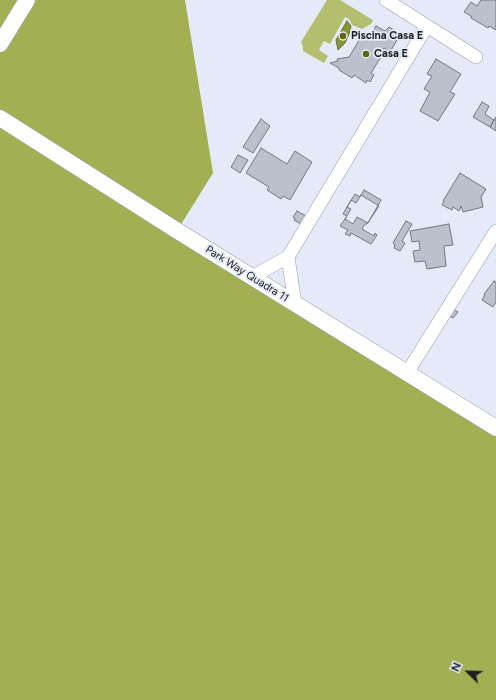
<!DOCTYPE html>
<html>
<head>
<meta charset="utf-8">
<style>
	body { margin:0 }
	#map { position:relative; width:496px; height:700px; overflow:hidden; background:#e4eaf7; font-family:Figtree,sans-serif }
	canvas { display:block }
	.north { position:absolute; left:448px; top:652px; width:40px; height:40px; -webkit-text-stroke:3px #e4eaf7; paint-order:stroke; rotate:293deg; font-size:11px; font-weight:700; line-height:16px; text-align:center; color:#1d1f23 }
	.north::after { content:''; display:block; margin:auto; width:14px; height:18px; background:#1d1f23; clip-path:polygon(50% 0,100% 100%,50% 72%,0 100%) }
</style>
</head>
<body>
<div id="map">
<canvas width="496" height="700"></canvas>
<div class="north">N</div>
</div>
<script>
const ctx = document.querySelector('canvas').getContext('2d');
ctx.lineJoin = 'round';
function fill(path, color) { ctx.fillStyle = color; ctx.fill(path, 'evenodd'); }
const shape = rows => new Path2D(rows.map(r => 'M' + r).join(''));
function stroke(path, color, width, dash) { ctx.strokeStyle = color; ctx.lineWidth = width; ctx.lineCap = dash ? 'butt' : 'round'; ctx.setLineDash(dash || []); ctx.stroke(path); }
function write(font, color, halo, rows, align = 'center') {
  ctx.font = font + ' Figtree,sans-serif'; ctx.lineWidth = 3.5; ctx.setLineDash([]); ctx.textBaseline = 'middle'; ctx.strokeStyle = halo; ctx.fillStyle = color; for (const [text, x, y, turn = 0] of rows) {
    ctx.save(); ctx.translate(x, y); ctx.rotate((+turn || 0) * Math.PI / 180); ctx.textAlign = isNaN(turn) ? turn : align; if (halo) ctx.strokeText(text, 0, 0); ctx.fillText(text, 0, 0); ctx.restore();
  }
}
const green = shape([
	[327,0,340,0,373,20,371,24,362,29,352,25,349,19,345,17,330,44,324,41,319,50,328,56,324,63,303,51,303,47,301,42]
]);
const forest = shape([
	[0,0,185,0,213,173,175,234,496,426,496,700,0,700]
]);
const water = shape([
	[347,21,351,26,349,34,345,43,338,50,336,40,347,21]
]);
const building = shape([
	[481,0,496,0,496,30,489,26,488,28,471,18,471,16,464,12,471,2,477,6,481,0],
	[376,26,385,31,389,27,396,31,393,37,397,40,390,52,384,48,379,56,381,57,371,73,374,75,370,82,367,80,366,83,354,75,352,78,339,70,339,68,330,63,338,61,337,59,349,57,361,37,371,34,376,26],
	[436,59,461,74,450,92,455,94,438,121,420,111,430,92,424,89,432,76,427,74,436,59],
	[482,102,489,106,485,114,494,120,490,127,473,117,482,102],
	[496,117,496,131,490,127,496,117],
	[261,119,270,126,253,153,243,147,261,119],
	[261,148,287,164,295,151,312,162,290,200,283,196,281,199,267,190,269,187,246,173,261,148],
	[238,155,248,160,240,173,231,167,238,155],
	[460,173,486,189,481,197,483,207,463,212,461,206,459,211,453,207,452,210,442,205,444,201,443,201,460,173],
	[364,190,381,200,368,223,357,217,353,224,345,219,351,209,347,207,355,194,360,197,364,190],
	[361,195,379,206,367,224,365,224,362,229,374,236,375,233,377,235,371,244,351,233,350,236,345,234,348,230,340,226,347,216,343,214,351,200,356,203,361,195],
	[297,211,306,216,301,224,294,220,295,218,293,217,297,211],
	[406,221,412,224,402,241,405,243,400,251,394,248,395,245,393,243,406,221],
	[449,224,453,245,444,246,446,266,427,269,425,261,415,262,413,251,420,250,419,241,412,242,410,231,449,224],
	[494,281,496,282,496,302,493,307,482,300,485,295,484,294,494,281],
	[452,308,458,312,453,318,450,316,452,308]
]);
const minor = shape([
	[386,0,476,57],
	[288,257,295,304],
	[252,277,288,257,427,26],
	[407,373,496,231]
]);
const tertiary = shape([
	[0,44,27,0],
	[0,118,176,230,496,428]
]);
const markers = [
	[343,36,4,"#5e6709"],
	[366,54,4,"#5e6709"]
];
const poiNames = [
	["Piscina Casa E",351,36],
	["Casa E",374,54]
];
const streetNames = [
	["Park Way Quadra 11",247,274,32]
];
fill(green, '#b3bf6f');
fill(forest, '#a3af53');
fill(water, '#899436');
stroke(water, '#697130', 1);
fill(building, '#bbc1cc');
stroke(building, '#727782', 1);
stroke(minor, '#969ba7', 14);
stroke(tertiary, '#969ba7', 17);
stroke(minor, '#fff', 13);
stroke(tertiary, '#fff', 16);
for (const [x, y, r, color] of markers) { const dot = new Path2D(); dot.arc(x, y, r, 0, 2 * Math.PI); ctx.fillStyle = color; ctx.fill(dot); stroke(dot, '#e4eaf7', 1.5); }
write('bold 11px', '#1d1f23', '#e4eaf7', poiNames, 'left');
write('11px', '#1d1f23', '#e4eaf7', streetNames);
</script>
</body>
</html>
